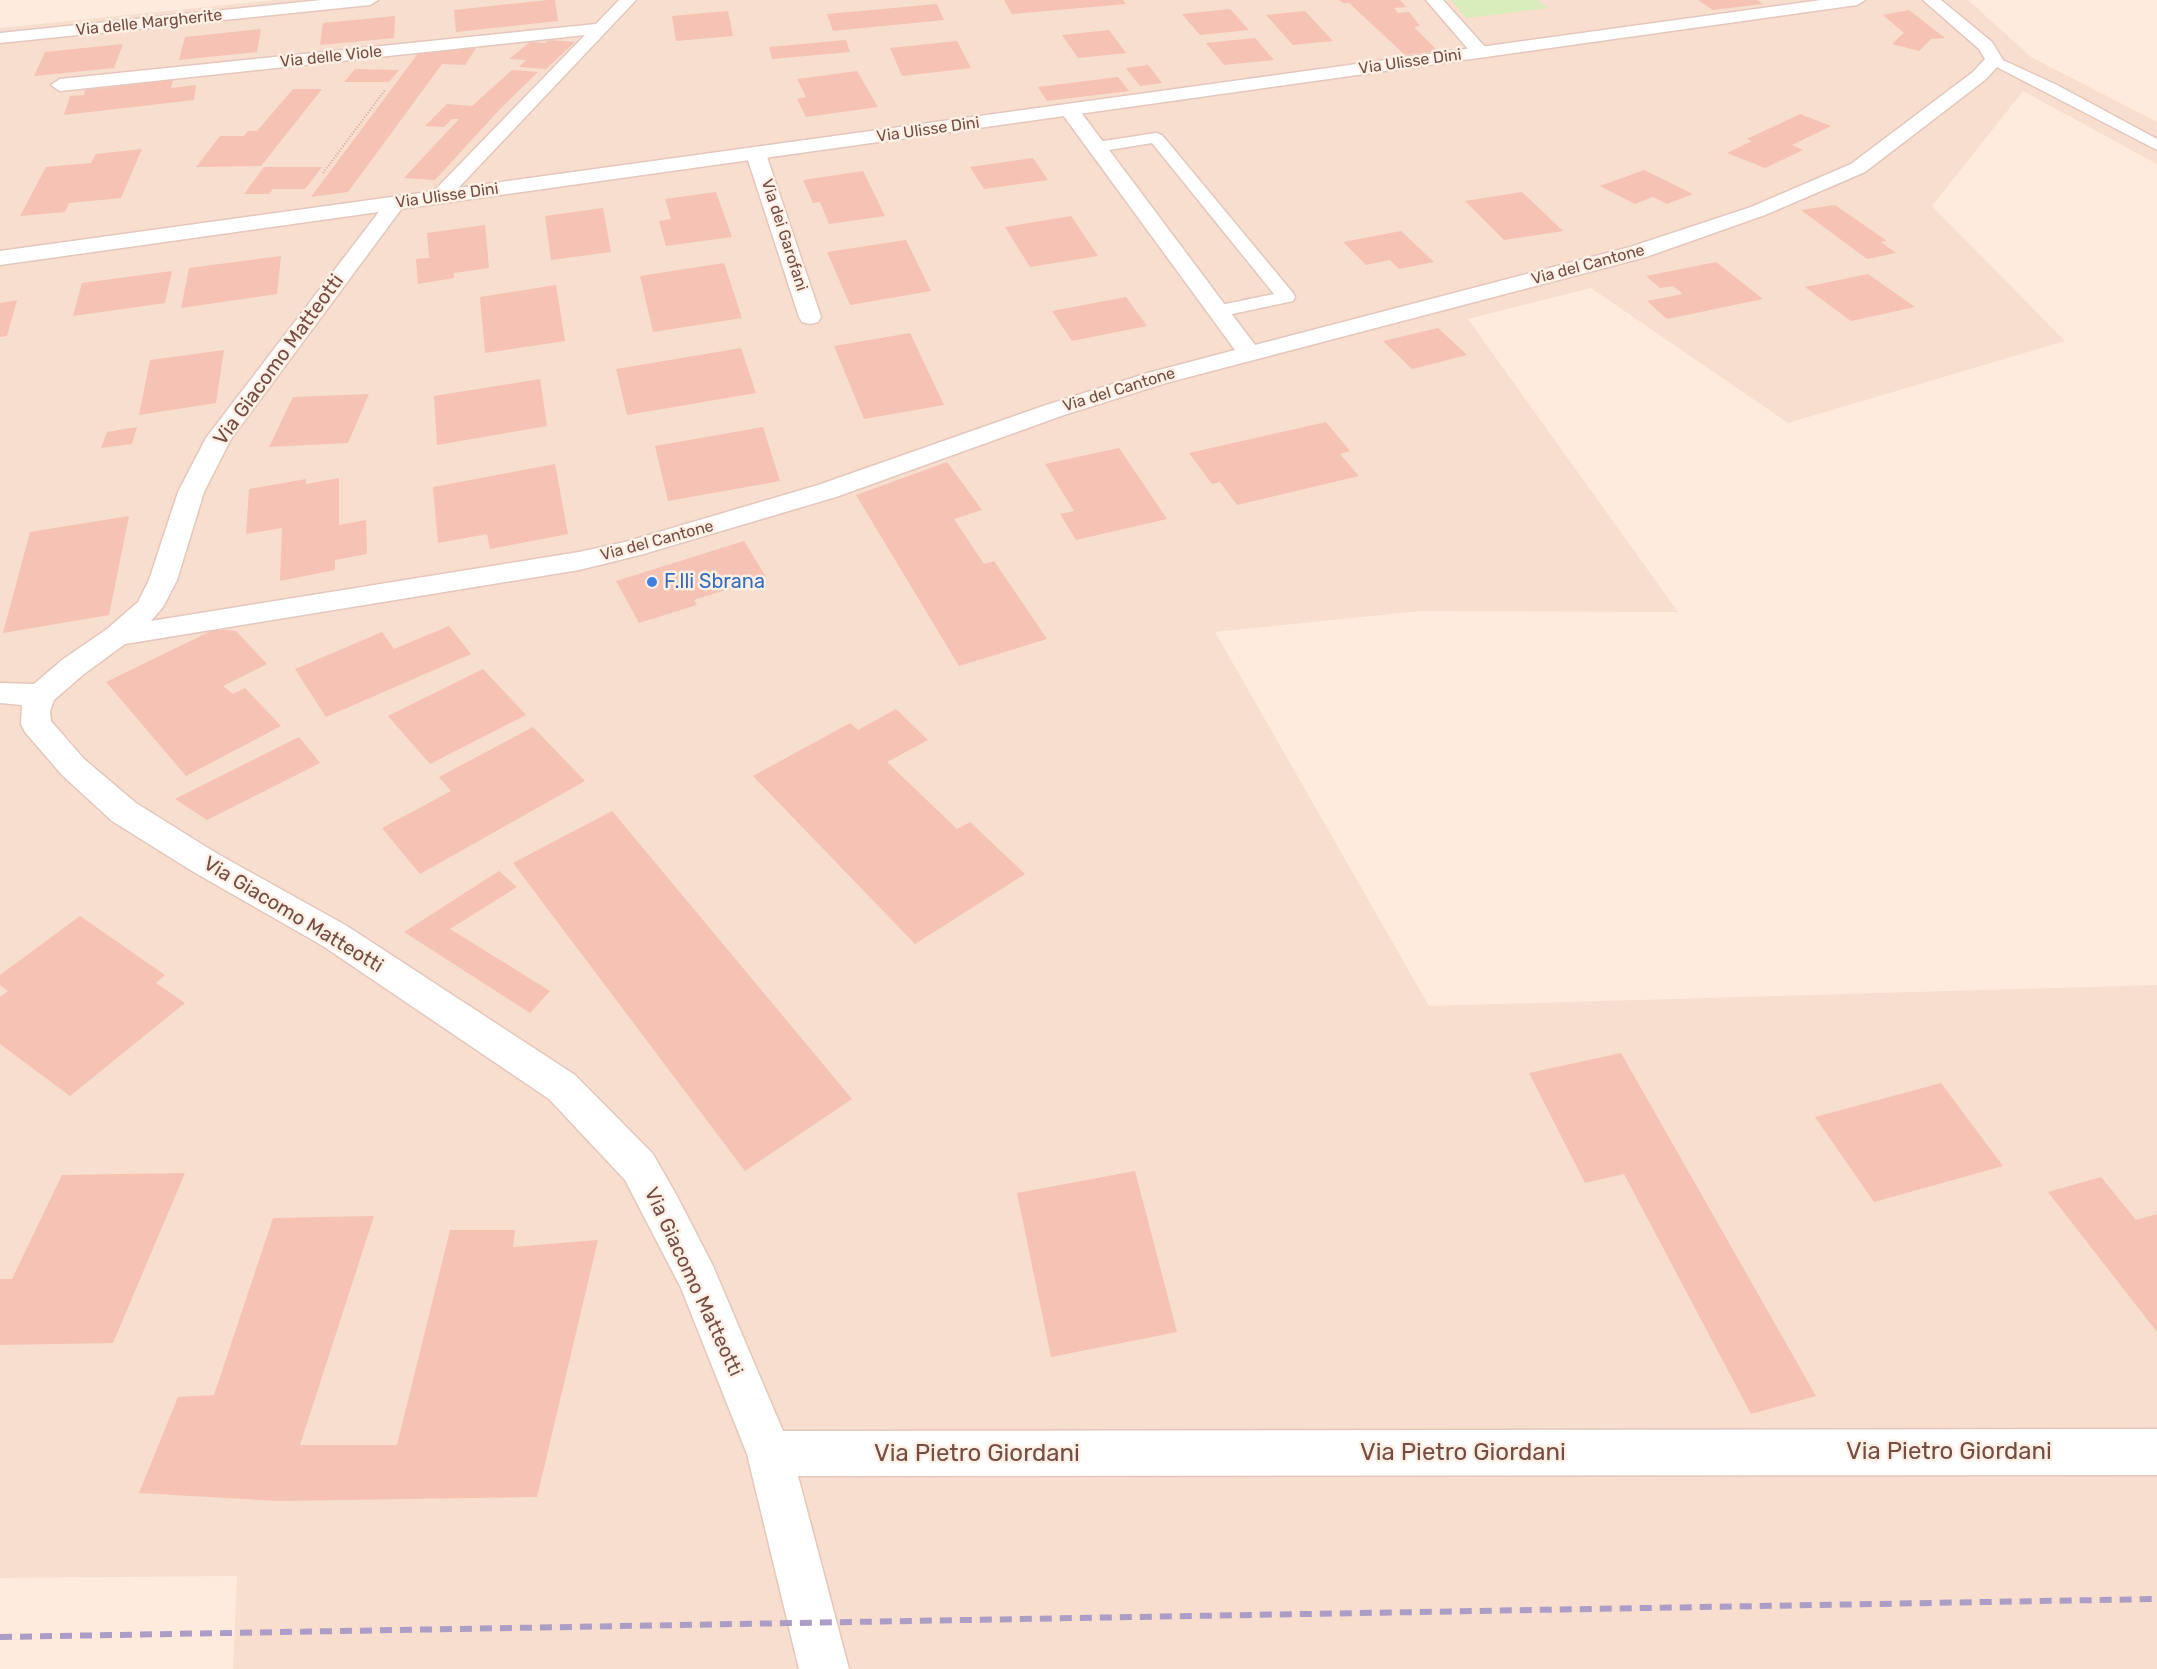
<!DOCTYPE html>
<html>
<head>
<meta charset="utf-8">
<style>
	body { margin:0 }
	canvas { display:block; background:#feebdd }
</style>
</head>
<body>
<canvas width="2157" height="1669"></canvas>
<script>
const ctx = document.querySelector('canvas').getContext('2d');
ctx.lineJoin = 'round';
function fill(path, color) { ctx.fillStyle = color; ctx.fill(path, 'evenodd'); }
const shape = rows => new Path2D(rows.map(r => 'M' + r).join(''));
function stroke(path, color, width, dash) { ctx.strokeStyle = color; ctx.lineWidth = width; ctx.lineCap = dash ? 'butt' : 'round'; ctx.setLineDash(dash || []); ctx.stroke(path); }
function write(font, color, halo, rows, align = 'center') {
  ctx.font = font + ' Rubik,sans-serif'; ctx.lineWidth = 5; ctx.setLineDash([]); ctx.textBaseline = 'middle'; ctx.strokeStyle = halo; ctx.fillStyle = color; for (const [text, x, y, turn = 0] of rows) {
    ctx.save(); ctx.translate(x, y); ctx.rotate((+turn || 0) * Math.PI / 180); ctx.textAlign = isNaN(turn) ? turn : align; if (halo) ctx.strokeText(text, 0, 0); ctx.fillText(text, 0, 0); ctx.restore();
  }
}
const residential = shape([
	[274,0,1968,0,2031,57,2157,122,2157,164,2023,91,1932,206,2065,341,1788,423,1591,288,1468,319,1678,612,1421,611,1215,632,1429,1006,2157,985,2157,1669,233,1669,237,1576,0,1578,0,28]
]);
const green = shape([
	[1451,0,1537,0,1548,8,1467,18]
]);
const building = shape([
	[548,0,555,0,558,21,456,32,454,10],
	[1004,0,1123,0,1126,4,1012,14],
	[1339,0,1400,0,1406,7,1394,8,1398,13,1409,12,1420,26,1414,27,1438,51,1405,55,1349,3,1343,3],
	[1698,0,1757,0,1763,4,1713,10],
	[937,4,944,20,833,31,827,14],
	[1230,9,1249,30,1200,35,1182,14],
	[1909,10,1945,38,1931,39,1919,51,1892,44,1904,33,1883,15],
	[728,11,733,36,676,41,672,16],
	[1305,11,1333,41,1293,45,1266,15],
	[395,16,394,38,320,45,323,23],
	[261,29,257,52,179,60,185,37],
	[1109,30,1126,53,1078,58,1062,35],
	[1255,38,1274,60,1224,65,1206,43],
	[549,40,575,42,546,69,519,67,526,60,509,59,530,42,545,43],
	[846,40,850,52,772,59,769,47],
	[957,41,971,68,902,76,890,48],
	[123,44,114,68,34,76,45,52],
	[476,48,465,65,442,64,348,192,311,197,419,52],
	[1148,65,1162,83,1140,86,1126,68],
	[355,69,399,70,389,82,344,82],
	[512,70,538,72,500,109,435,180,404,178,459,119,452,119,444,127,425,126,447,104,472,106],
	[857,71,878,107,806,117,797,99,806,97,797,79],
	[1118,77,1129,91,1047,101,1038,87],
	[173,80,171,88,196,85,194,100,64,115,70,96,84,95,85,90],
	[293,89,322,89,261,166,196,167,220,136,244,136,248,131,257,131],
	[1800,114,1831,126,1792,145,1803,150,1765,168,1727,153,1752,141,1747,139],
	[142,149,121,198,69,203,65,212,20,216,46,167,91,163,96,154],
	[1033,158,1048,180,984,189,970,167],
	[264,167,322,167,305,189,273,189,269,194,244,194],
	[1644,170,1693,194,1667,204,1653,197,1635,204,1600,186],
	[863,171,885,216,829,224,820,202,813,203,803,180],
	[716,192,732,237,666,246,659,221,671,219,665,199],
	[1522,192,1563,231,1504,240,1465,201],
	[1835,205,1887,241,1881,242,1896,253,1867,259,1801,210],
	[603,208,611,252,551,260,545,216],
	[1071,216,1098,256,1030,267,1005,227],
	[485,225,489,268,454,273,454,278,418,284,416,259,429,258,427,233],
	[1401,231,1434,262,1399,269,1390,260,1366,265,1343,242],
	[906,240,931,291,850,305,827,252],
	[281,256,277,294,181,308,189,268],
	[1716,262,1763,299,1667,319,1647,301,1683,294,1673,286,1660,288,1646,276],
	[724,263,742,318,653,332,640,276],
	[172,271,165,303,73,316,82,283],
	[1868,274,1915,307,1851,321,1805,287],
	[556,285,565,341,485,353,480,297],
	[1126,297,1147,326,1072,341,1052,311],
	[17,300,7,336,0,337,0,303],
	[1438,328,1467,355,1412,369,1383,341],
	[910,333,944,405,864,419,834,346],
	[741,348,756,393,627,415,616,369],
	[224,350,216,403,139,415,150,360],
	[540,379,547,426,437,445,434,396],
	[369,394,348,443,269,447,293,397],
	[1326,422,1350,451,1340,454,1359,476,1237,505,1220,482,1212,484,1189,453],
	[137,427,132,444,101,448,107,432],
	[763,427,780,481,668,501,655,446],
	[1119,448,1167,519,1076,540,1060,514,1074,511,1045,464],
	[947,462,982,510,954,519,984,564,994,561,1047,639,959,666,856,495],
	[555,464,568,534,490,549,487,534,438,543,433,487],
	[339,478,339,525,366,520,367,554,335,560,335,570,280,581,282,528,246,534,249,489,306,479,306,484],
	[129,516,109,615,3,633,30,532],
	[744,541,766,577,694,600,697,605,639,623,616,581],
	[449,626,471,654,326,717,295,669,382,632,394,649],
	[215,629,236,631,267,664,223,686,233,694,245,688,281,726,186,776,106,682],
	[483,669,526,715,430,764,388,716],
	[896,709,928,740,887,762,957,829,970,822,1025,874,915,944,753,776,850,723,858,730],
	[533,727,585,781,420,874,382,828,451,791,439,777],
	[299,737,320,763,207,820,175,799],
	[612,811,852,1099,745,1171,513,863],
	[499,871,517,887,450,929,550,991,530,1013,404,932],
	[80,916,165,975,156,983,185,1003,70,1096,0,1044,0,997,8,991,0,985,0,975],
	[1621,1053,1816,1396,1751,1414,1624,1174,1585,1183,1529,1073],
	[1941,1083,2003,1166,1874,1202,1815,1117],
	[1135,1171,1177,1332,1051,1357,1017,1193],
	[185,1173,113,1343,0,1345,0,1279,12,1279,62,1175],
	[2101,1177,2136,1220,2157,1214,2157,1332,2048,1192],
	[374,1216,300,1445,397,1445,450,1230,515,1230,513,1247,598,1240,537,1497,278,1501,139,1493,178,1397,214,1395,273,1218]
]);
const path = shape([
	[323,173,385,90]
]);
const service = shape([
	[1994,56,2057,85,2157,139,2157,150,1989,63,1987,60,1989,57,1994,56],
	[1156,133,1162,135,1293,293,1295,297,1293,301,1218,317,1211,315,1209,311,1211,307,1274,294,1152,143,1097,152,1089,147,1097,142,1156,133]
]);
const minor = shape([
	[321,0,378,0,370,5,0,43,0,33,321,0],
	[619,0,636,0,446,201,439,203,432,201,429,197,432,193,585,35,60,91,51,85,60,79,596,24,619,0],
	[1426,0,1443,0,1486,48,1489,52,1486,56,1474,56,1426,0],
	[1923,0,1941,0,1992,42,2003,60,2000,64,1985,80,1865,172,1765,215,1646,257,1166,383,1064,415,836,497,640,555,579,570,125,644,84,674,54,700,50,711,51,721,84,759,136,803,216,853,347,926,575,1075,653,1154,677,1196,713,1266,783,1431,2157,1429,2157,1475,798,1476,849,1669,799,1669,747,1454,681,1288,625,1180,549,1099,323,946,192,871,112,821,62,775,25,732,21,724,22,705,0,703,0,683,34,684,62,660,107,629,138,602,149,580,178,492,206,438,388,200,395,198,402,200,405,204,231,439,204,492,177,580,163,607,151,621,579,552,625,542,818,485,1046,405,1148,373,1235,350,1063,115,1061,111,1063,107,1077,107,1255,345,1630,247,1751,207,1851,164,1973,72,1985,59,1979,49,1923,0],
	[756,148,763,150,766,154,821,317,818,322,810,324,802,322,799,317,746,154,749,150,756,148]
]);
const tertiary = shape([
	[1821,0,1865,0,1857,5,0,265,0,251,1821,0]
]);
const rail = shape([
	[0,1637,2157,1599]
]);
const markers = [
	[652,582,6,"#3f7fe0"]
];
const farStreetnames = [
	["Via delle Margherite",149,23,-6],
	["Via delle Viole",331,57,-6],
	["Via Ulisse Dini",1410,62,-8],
	["Via Ulisse Dini",928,130,-8],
	["Via Ulisse Dini",447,196,-8],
	["Via dei Garofani",784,235,72],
	["Via del Cantone",1588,265,-15],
	["Via del Cantone",1119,390,-17],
	["Via del Cantone",657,541,-15]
];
const streetNames = [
	["Via Giacomo Matteotti",279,360,-54],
	["Via Giacomo Matteotti",293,915,31],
	["Via Giacomo Matteotti",693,1282,65]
];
const shopNames = [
	["F.lli Sbrana",664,582]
];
const nearStreetnames = [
	["Via Pietro Giordani",1949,1452],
	["Via Pietro Giordani",1463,1453],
	["Via Pietro Giordani",977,1454]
];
fill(residential, '#f8dece');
fill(green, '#d8ecbc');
fill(building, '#f5c2b3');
stroke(service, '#e4c7bc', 3);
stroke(minor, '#e4c7bc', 3);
stroke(tertiary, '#e4c7bc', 3);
stroke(path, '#d9a597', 2, [1, 2]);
fill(service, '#fff');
fill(minor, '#fff');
fill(tertiary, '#fff');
stroke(rail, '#ac9dc7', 6, [12, 8]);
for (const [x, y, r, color] of markers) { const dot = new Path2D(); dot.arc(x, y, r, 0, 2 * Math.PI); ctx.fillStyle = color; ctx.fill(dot); stroke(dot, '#fff0e5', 2); }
write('16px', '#754d45', '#fff0e5', farStreetnames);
write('20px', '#754d45', '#fff0e5', streetNames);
write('20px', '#366cbe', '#fff0e5', shopNames, 'left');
write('24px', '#754d45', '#fff0e5', nearStreetnames);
</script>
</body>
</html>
